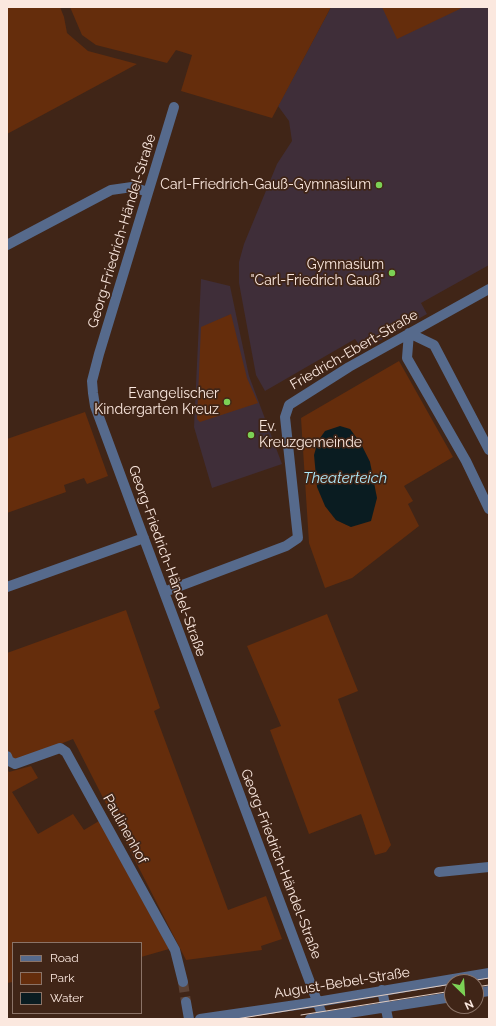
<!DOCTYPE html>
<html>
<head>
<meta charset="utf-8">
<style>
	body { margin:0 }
	#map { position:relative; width:496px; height:1026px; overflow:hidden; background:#402517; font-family:Raleway,sans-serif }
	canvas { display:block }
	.frame { position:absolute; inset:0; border:8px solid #fbe8df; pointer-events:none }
	.legend { position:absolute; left:12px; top:942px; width:130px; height:72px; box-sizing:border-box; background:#402517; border:1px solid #8b7367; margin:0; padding:5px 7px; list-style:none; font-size:12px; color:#fbe8df }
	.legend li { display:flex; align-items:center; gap:8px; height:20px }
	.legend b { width:20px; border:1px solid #8b7367 }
	.north { position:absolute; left:444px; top:974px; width:40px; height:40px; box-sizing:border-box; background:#402517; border:1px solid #8b7367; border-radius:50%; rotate:155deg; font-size:11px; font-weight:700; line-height:16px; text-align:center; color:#fbe8df }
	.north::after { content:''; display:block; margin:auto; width:14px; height:18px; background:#7cd155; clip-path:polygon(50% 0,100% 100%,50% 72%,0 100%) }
</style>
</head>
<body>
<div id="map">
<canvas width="496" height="1026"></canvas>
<div class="frame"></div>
<ul class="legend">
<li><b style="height:5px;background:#566a8c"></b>Road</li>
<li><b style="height:11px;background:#652d0c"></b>Park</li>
<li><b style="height:11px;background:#0a1c21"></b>Water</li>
</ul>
<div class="north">N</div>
</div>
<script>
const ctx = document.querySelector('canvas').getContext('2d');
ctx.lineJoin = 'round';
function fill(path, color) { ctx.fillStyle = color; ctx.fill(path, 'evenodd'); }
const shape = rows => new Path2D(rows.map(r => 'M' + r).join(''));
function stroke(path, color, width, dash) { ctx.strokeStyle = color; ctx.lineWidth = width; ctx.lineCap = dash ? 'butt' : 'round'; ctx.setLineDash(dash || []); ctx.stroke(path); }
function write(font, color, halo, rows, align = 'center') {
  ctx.font = font + ' Raleway,sans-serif'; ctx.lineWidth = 3.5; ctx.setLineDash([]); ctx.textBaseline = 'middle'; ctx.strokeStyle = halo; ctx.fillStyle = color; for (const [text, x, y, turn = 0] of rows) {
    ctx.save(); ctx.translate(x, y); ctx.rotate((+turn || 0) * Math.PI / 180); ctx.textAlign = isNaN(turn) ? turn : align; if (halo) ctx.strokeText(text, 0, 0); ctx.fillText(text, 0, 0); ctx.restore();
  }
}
const education = shape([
	[331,7,489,7,489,265,421,303,427,314,363,350,355,339,265,391,256,375,239,283,239,262,244,244,277,164,292,141,289,121,278,106],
	[201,279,230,286,249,376,282,464,212,488,194,427]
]);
const green = shape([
	[7,7,60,7,64,17,67,33,88,51,137,64,7,134],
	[70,7,331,7,272,118,181,91,192,55,176,50,167,63,96,45,82,35],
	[382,7,464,7,397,39],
	[231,314,247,378,258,403,200,422,197,419,201,327],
	[399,361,453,457,404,486,413,501,408,504,419,526,352,578,325,588,309,543,301,418],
	[350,429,361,444,370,462,351,527,336,520,325,506],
	[85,412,108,476,87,484,84,478,64,485,66,492,7,513,7,439],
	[126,610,160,708,154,711,228,910,266,896,282,939,261,946,262,950,186,960,73,739,17,761,11,758,7,748,7,653],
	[327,614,358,691,338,699,391,845,386,852,375,855,361,814,309,834,270,730,281,726,247,646],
	[31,766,38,778,12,792,38,834,73,814,84,830,99,821,169,949,141,957,141,943,13,943,13,982,7,983,7,768,9,772]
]);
const water = shape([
	[340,426,350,429,361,444,370,462,377,498,371,521,351,527,336,520,325,506,317,487,314,455,318,441,325,431]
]);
const minorTunnel = shape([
	[183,982,186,1002]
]);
const minor = shape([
	[174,107,99,354,92,381,93,393,95,406,140,528,323,1017],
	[7,245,111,190,132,187,148,192],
	[409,333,407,358,466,461,489,509],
	[409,333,434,345,489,450],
	[7,587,144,538],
	[164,592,286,546,298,538,285,417,289,405,349,367,489,289],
	[7,756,9,761,15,764,60,748,66,752,175,950,183,982],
	[439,872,489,867],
	[382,990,388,1019],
	[476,993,489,991],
	[186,1002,189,1019],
	[200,1019,317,1002,489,973],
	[310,1019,452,997]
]);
const tram = shape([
	[465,982,489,978],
	[476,987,489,985],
	[301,1015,452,991],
	[236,1019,452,984]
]);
const markers = [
	[379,185,4,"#7cd155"],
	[392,273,4,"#7cd155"],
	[227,402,4,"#7cd155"],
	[251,435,4,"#7cd155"]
];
const poiNames = [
	["Carl-Friedrich-Gauß-Gymnasium",371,185],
	["Gymnasium",384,265],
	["\"Carl-Friedrich Gauß\"",384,281],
	["Evangelischer",219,394],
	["Kindergarten Kreuz",219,410],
	["Ev.",259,427,"left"],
	["Kreuzgemeinde",259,443,"left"]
];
const streetNames = [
	["Georg-Friedrich-Händel-Straße",122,231,-73],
	["Friedrich-Ebert-Straße",354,350,-30],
	["Georg-Friedrich-Händel-Straße",167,561,70],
	["Paulinenhof",125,829,61],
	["Georg-Friedrich-Händel-Straße",281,864,69],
	["August-Bebel-Straße",342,983,-9]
];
const waterNames = [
	["Theaterteich",345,478]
];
fill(education, '#3f2e39');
fill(green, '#652d0c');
fill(water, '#0a1c21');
stroke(minorTunnel, '#5c4235', 10, [10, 5]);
stroke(minor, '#566a8c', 10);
stroke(tram, '#e0ccc2', 1);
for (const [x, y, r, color] of markers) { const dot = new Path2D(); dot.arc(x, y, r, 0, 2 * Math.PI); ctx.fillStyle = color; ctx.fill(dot); stroke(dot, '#402517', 1.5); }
write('14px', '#fbe8df', '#402517', poiNames, 'right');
write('14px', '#fbe8df', '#402517', streetNames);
write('italic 15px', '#ade8f9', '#402517', waterNames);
</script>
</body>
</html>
